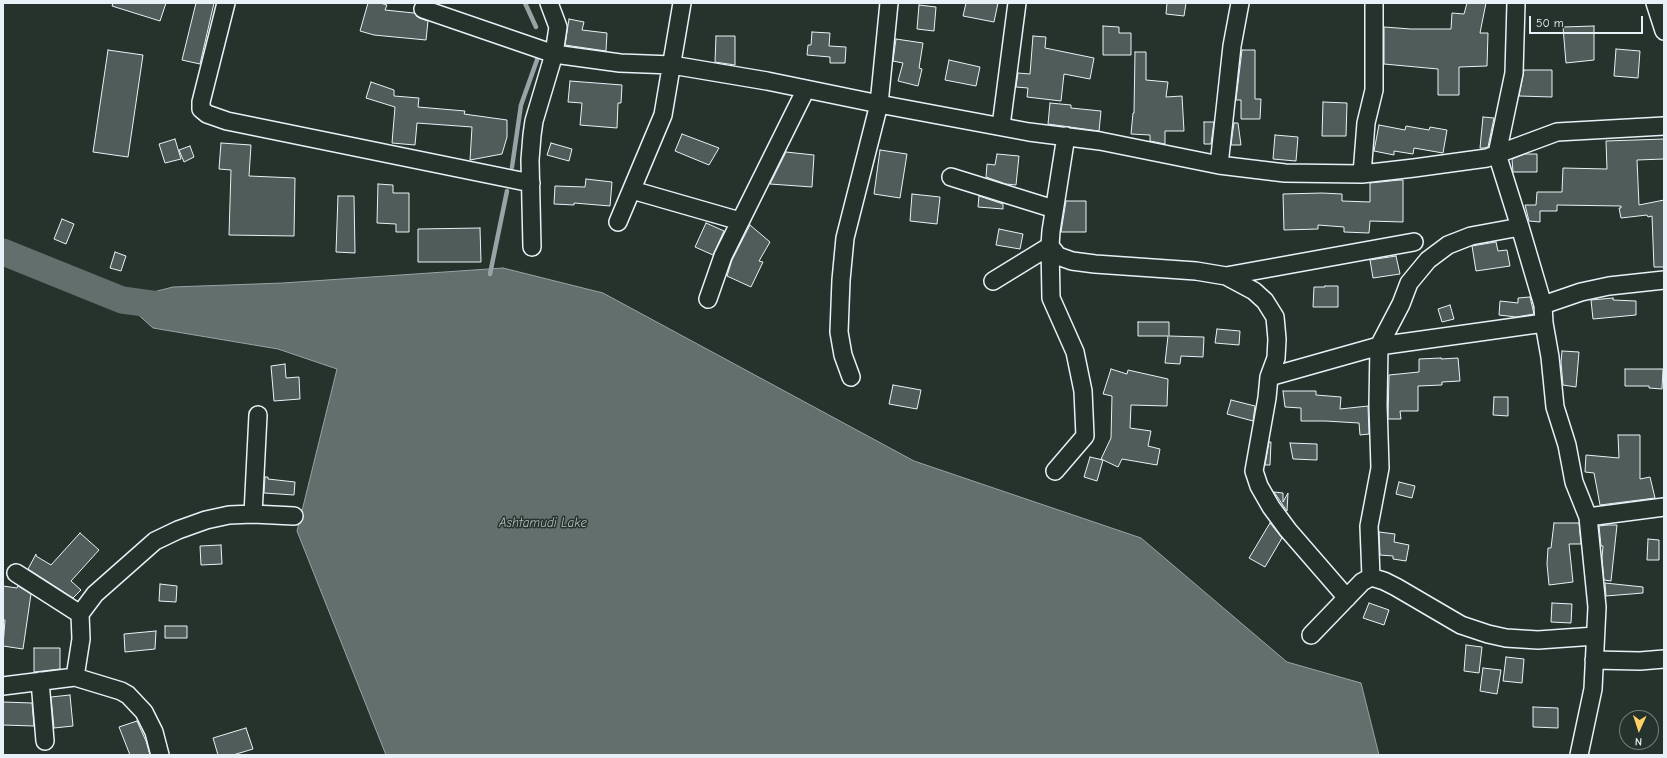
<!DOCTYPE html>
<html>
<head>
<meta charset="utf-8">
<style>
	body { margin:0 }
	#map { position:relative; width:1667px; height:758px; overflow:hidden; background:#26332d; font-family:"Comic Neue",sans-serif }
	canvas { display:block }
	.frame { position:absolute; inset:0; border:4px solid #e8f1f8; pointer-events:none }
	.north { position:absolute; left:1619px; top:710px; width:40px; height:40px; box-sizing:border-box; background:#26332d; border:1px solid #747f7e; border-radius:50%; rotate:183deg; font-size:11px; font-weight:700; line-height:16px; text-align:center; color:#e8f1f8 }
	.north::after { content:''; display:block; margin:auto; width:14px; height:18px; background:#ffd166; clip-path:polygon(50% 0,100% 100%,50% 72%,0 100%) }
	.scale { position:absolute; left:1529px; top:16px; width:114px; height:18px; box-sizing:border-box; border:2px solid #e8f1f8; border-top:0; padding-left:5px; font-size:12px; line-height:14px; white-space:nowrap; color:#e8f1f8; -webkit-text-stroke:3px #26332d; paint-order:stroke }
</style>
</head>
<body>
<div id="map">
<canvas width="1667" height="758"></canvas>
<div class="frame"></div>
<div class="north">N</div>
<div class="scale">50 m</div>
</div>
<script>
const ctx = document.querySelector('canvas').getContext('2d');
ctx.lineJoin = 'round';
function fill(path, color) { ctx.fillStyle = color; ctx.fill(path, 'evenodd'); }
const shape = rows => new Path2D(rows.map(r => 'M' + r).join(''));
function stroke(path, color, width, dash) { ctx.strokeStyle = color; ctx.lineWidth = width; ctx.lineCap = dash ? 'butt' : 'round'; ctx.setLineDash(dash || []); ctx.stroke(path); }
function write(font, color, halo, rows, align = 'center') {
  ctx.font = font + ' "Comic Neue",sans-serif'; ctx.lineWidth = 3; ctx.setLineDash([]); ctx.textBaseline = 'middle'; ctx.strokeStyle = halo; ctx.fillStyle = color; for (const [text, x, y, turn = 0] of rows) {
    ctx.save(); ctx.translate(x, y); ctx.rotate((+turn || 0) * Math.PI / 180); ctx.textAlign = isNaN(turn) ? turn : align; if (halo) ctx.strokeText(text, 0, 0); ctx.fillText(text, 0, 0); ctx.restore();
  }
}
const water = shape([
	[503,268,603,293,914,461,1141,538,1287,662,1361,683,1379,755,386,755,297,531,337,369,278,349,153,328,122,300,173,287,283,283,503,268]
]);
const stream = shape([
	[525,3,536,27],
	[512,167,521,105,537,60,537,51],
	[490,274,507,191]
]);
const river = shape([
	[3,252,122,300,159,305]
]);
const building = shape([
	[113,3,166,3,160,21,112,6,113,3],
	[196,3,214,3,200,64,182,60,196,3],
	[368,3,380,3,387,5,385,10,414,13,419,18,428,21,426,40,374,35,360,31,368,3],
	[966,3,998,3,994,22,963,16,966,3],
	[1167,3,1186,3,1184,16,1166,14,1167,3],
	[1467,3,1486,3,1480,33,1488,33,1487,66,1459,67,1459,95,1438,95,1438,69,1384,64,1384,27,1411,29,1451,29,1452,13,1464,14,1467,3],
	[919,5,936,7,934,31,917,29,919,5],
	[569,19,584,22,582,30,607,33,606,51,565,45,569,19],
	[1103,26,1119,27,1119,33,1131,33,1131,55,1103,55,1103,26],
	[1594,26,1594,60,1566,63,1563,27,1594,26],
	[812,32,830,33,829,46,846,47,845,63,830,63,830,57,807,55,808,45,811,45,812,32],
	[716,36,735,36,735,65,715,62,716,36],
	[1033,36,1046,37,1045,48,1094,58,1090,79,1064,74,1061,101,1027,97,1028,88,1016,87,1018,73,1030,74,1033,36],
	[896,39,923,43,919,68,922,69,918,86,898,81,903,63,893,61,896,39],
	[1616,49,1640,51,1638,78,1614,76,1616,49],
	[108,50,143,55,128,157,93,152,108,50],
	[1242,50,1255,50,1255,99,1261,99,1260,119,1241,119,1241,100,1236,100,1242,50],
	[1135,52,1146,52,1146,80,1168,82,1166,97,1182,96,1184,131,1165,131,1165,144,1150,141,1150,135,1131,134,1133,113,1134,113,1135,52],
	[949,60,980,67,976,86,945,80,949,60],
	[1524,70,1552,70,1552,97,1519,96,1524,70],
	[570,81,622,85,621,103,618,103,617,128,580,125,582,103,568,102,570,81],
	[371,82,394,90,394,96,419,98,418,107,465,111,464,114,507,120,507,137,502,154,470,160,472,127,417,123,415,145,392,143,395,107,366,98,371,82],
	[1323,102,1347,103,1346,136,1322,136,1323,102],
	[1050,103,1071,105,1071,108,1101,111,1099,131,1048,124,1050,103],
	[1483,117,1494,118,1488,147,1484,148,1480,148,1483,117],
	[1204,122,1214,122,1211,144,1204,144,1204,122],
	[1234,123,1238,123,1241,145,1231,145,1234,123],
	[1379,125,1405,130,1406,126,1429,130,1430,127,1447,130,1443,153,1414,148,1413,154,1394,151,1394,155,1374,151,1379,125],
	[682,134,719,148,709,165,675,151,682,134],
	[1275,135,1298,137,1296,161,1273,159,1275,135],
	[175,139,181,159,165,163,159,144,175,139],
	[1664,139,1664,159,1637,160,1639,205,1664,200,1664,267,1654,267,1652,216,1648,217,1647,215,1621,218,1619,208,1621,208,1621,206,1557,205,1557,211,1540,211,1540,222,1529,221,1525,205,1536,205,1537,192,1562,192,1563,168,1607,169,1606,141,1664,139],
	[221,143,251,145,249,176,295,178,294,236,229,235,231,170,219,169,221,143],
	[551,143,572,149,569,161,547,155,551,143],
	[190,146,194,157,184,162,179,150,190,146],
	[880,150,907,154,900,198,874,194,880,150],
	[786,152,814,155,812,187,770,184,786,152],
	[997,154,1019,156,1016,185,1006,184,986,177,987,164,995,165,997,154],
	[1525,154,1537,154,1537,172,1513,172,1512,159,1525,154],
	[586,179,612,182,610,206,574,203,574,205,554,204,555,186,585,187,586,179],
	[1400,180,1403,180,1403,222,1370,221,1369,233,1344,232,1344,227,1318,225,1318,229,1284,230,1283,194,1322,193,1342,194,1342,201,1370,202,1370,183,1400,180],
	[378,184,393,185,393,193,409,193,409,232,396,232,396,224,377,223,378,184],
	[912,194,940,197,937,224,910,221,912,194],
	[338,196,354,196,355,253,336,252,338,196],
	[979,196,1003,204,1003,209,978,207,979,196],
	[1066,201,1086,201,1086,232,1061,232,1066,201],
	[62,219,74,224,66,244,54,239,62,219],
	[706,223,724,231,713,255,695,247,706,223],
	[750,225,770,242,759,261,763,262,751,287,727,276,732,260,750,225],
	[480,228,481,262,418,262,418,229,480,228],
	[999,229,1023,234,1020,249,996,245,999,229],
	[1496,242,1498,251,1507,250,1510,266,1476,271,1472,246,1496,242],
	[115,252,126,256,121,271,110,268,115,252],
	[1396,256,1400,274,1373,278,1370,260,1396,256],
	[1325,286,1338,286,1338,307,1313,307,1314,287,1325,287,1325,286],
	[1530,297,1534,314,1516,317,1499,315,1500,301,1518,303,1518,298,1530,297],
	[1613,298,1613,300,1636,301,1636,315,1593,319,1591,300,1613,298],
	[1450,305,1454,319,1442,322,1438,309,1450,305],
	[1138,322,1169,322,1169,336,1204,337,1203,357,1181,356,1180,364,1165,363,1168,336,1138,336,1138,322],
	[1217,329,1240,331,1239,345,1215,343,1217,329],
	[1562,351,1579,352,1576,387,1563,385,1561,362,1562,351],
	[1441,358,1441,359,1458,358,1460,381,1442,382,1442,385,1418,386,1418,411,1400,411,1401,419,1388,419,1389,375,1419,372,1419,359,1441,358],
	[285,364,286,378,299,377,300,399,274,401,271,366,285,364],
	[1111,369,1127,374,1128,370,1168,379,1167,406,1131,405,1130,428,1151,431,1148,446,1160,449,1157,465,1122,459,1118,467,1101,459,1111,438,1112,396,1103,394,1111,369],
	[1625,369,1663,369,1662,389,1649,388,1649,386,1625,386,1625,369],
	[893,385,921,390,917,409,889,404,893,385],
	[1283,391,1316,391,1316,395,1341,397,1340,409,1368,406,1369,434,1360,435,1359,423,1325,421,1301,421,1301,408,1285,407,1283,391],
	[1494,397,1508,397,1508,416,1493,415,1494,397],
	[1231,400,1255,406,1253,421,1227,414,1231,400],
	[1618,435,1640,435,1640,479,1650,477,1655,498,1600,505,1594,473,1585,472,1586,455,1619,458,1618,435],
	[1269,442,1271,442,1270,465,1265,465,1269,442],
	[1290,443,1317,444,1317,460,1293,459,1290,443],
	[1090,457,1103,460,1097,481,1084,477,1090,457],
	[265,477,268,477,268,479,295,482,294,495,264,493,265,477],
	[1399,482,1415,486,1412,498,1396,494,1399,482],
	[1274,492,1283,493,1283,502,1288,493,1287,511,1274,492],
	[1270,523,1282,538,1265,567,1249,558,1270,523],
	[1554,523,1579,523,1581,544,1569,544,1573,582,1549,585,1547,564,1548,548,1551,548,1554,523],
	[1607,525,1617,525,1611,581,1604,580,1602,558,1603,546,1601,546,1599,526,1607,525],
	[1379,532,1395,534,1394,542,1409,545,1406,561,1393,559,1393,556,1380,555,1379,532],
	[80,533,99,550,71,581,81,590,73,598,28,569,36,554,36,556,51,565,80,533],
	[1648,539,1659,540,1659,560,1647,560,1648,539],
	[221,545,222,564,201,565,200,546,221,545],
	[1605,583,1643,587,1643,593,1606,596,1605,583],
	[160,584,177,586,176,602,159,601,160,584],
	[3,586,17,588,18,586,31,594,23,649,3,646,5,620,3,620,3,586],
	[1369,603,1389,610,1384,625,1363,618,1369,603],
	[1552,603,1572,604,1571,623,1551,622,1552,603],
	[165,626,187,626,187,638,165,638,165,626],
	[156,631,155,649,125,652,124,634,156,631],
	[1466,645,1482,647,1479,673,1464,671,1466,645],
	[34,648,60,648,60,669,34,672,34,648],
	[1506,657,1524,659,1522,683,1503,681,1506,657],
	[1483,668,1501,670,1497,694,1480,691,1483,668],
	[70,695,73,726,54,728,51,697,70,695],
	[3,702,32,703,34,726,3,725,3,702],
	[1533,707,1558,708,1558,728,1533,727,1533,707],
	[137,721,146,741,150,755,130,755,119,727,137,721],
	[246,728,253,749,233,755,218,755,213,738,246,728]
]);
const minor = shape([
	[226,3,201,102,201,109,207,114,227,121,531,183],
	[1516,3,1514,73,1497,154,1520,227,1543,305,1544,323,1550,357,1555,407,1567,445,1574,482,1588,517,1597,607,1593,689,1579,755],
	[1655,3,1664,31],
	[423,9,554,54,620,63,672,65,767,81,879,104,1029,132,1100,141,1219,165,1285,173,1362,174,1414,168,1487,158,1557,132,1664,126],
	[1001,126,1017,3],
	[1066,136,1051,231,1050,246,1058,256,1072,261,1095,264,1196,271,1226,276,1254,291,1265,301,1275,317,1277,339,1276,358,1269,377,1267,398,1254,471,1259,486,1271,507,1288,530,1347,598],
	[1219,165,1232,46,1240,3],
	[1362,174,1366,123,1374,90,1374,3],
	[951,177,1054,209],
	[632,190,740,221],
	[618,222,663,115,682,3],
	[532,247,530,160,532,135,534,121,554,54,558,27,549,3],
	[1226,276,1414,242],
	[993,281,1050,246,1051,298,1075,352,1083,391,1085,436,1055,471],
	[708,299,723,256,806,89],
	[1543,305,1581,292,1609,286,1664,280],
	[851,377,843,355,839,332,841,280,845,238,879,104,889,3],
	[1269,377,1379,346,1544,323],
	[253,514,258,415],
	[1588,517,1664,507],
	[16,573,80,614],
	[1371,577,1369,526,1380,468,1378,405,1379,346,1401,304,1409,283,1428,260,1448,245,1471,236,1520,227],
	[1311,635,1362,582,1371,577,1384,581,1396,587,1461,625,1488,634,1506,638,1538,640,1595,636],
	[1594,660,1640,661,1664,659],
	[75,677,81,639,80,614,95,594,155,541,178,530,206,520,229,515,253,514,294,516],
	[40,681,45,741],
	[3,686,75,677,121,691,128,695,144,712,154,732,160,755]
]);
const waterNames = [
	["Ashtamudi Lake",543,523]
];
fill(water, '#636f6d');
stroke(water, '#98a3a5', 1);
stroke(stream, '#98a3a5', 4.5);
stroke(river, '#636f6d', 27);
fill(building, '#505c59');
stroke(building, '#e8f1f8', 1);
stroke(minor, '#e8f1f8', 20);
stroke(minor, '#26332d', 17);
write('italic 13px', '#b3bdc0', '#26332d', waterNames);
</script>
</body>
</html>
